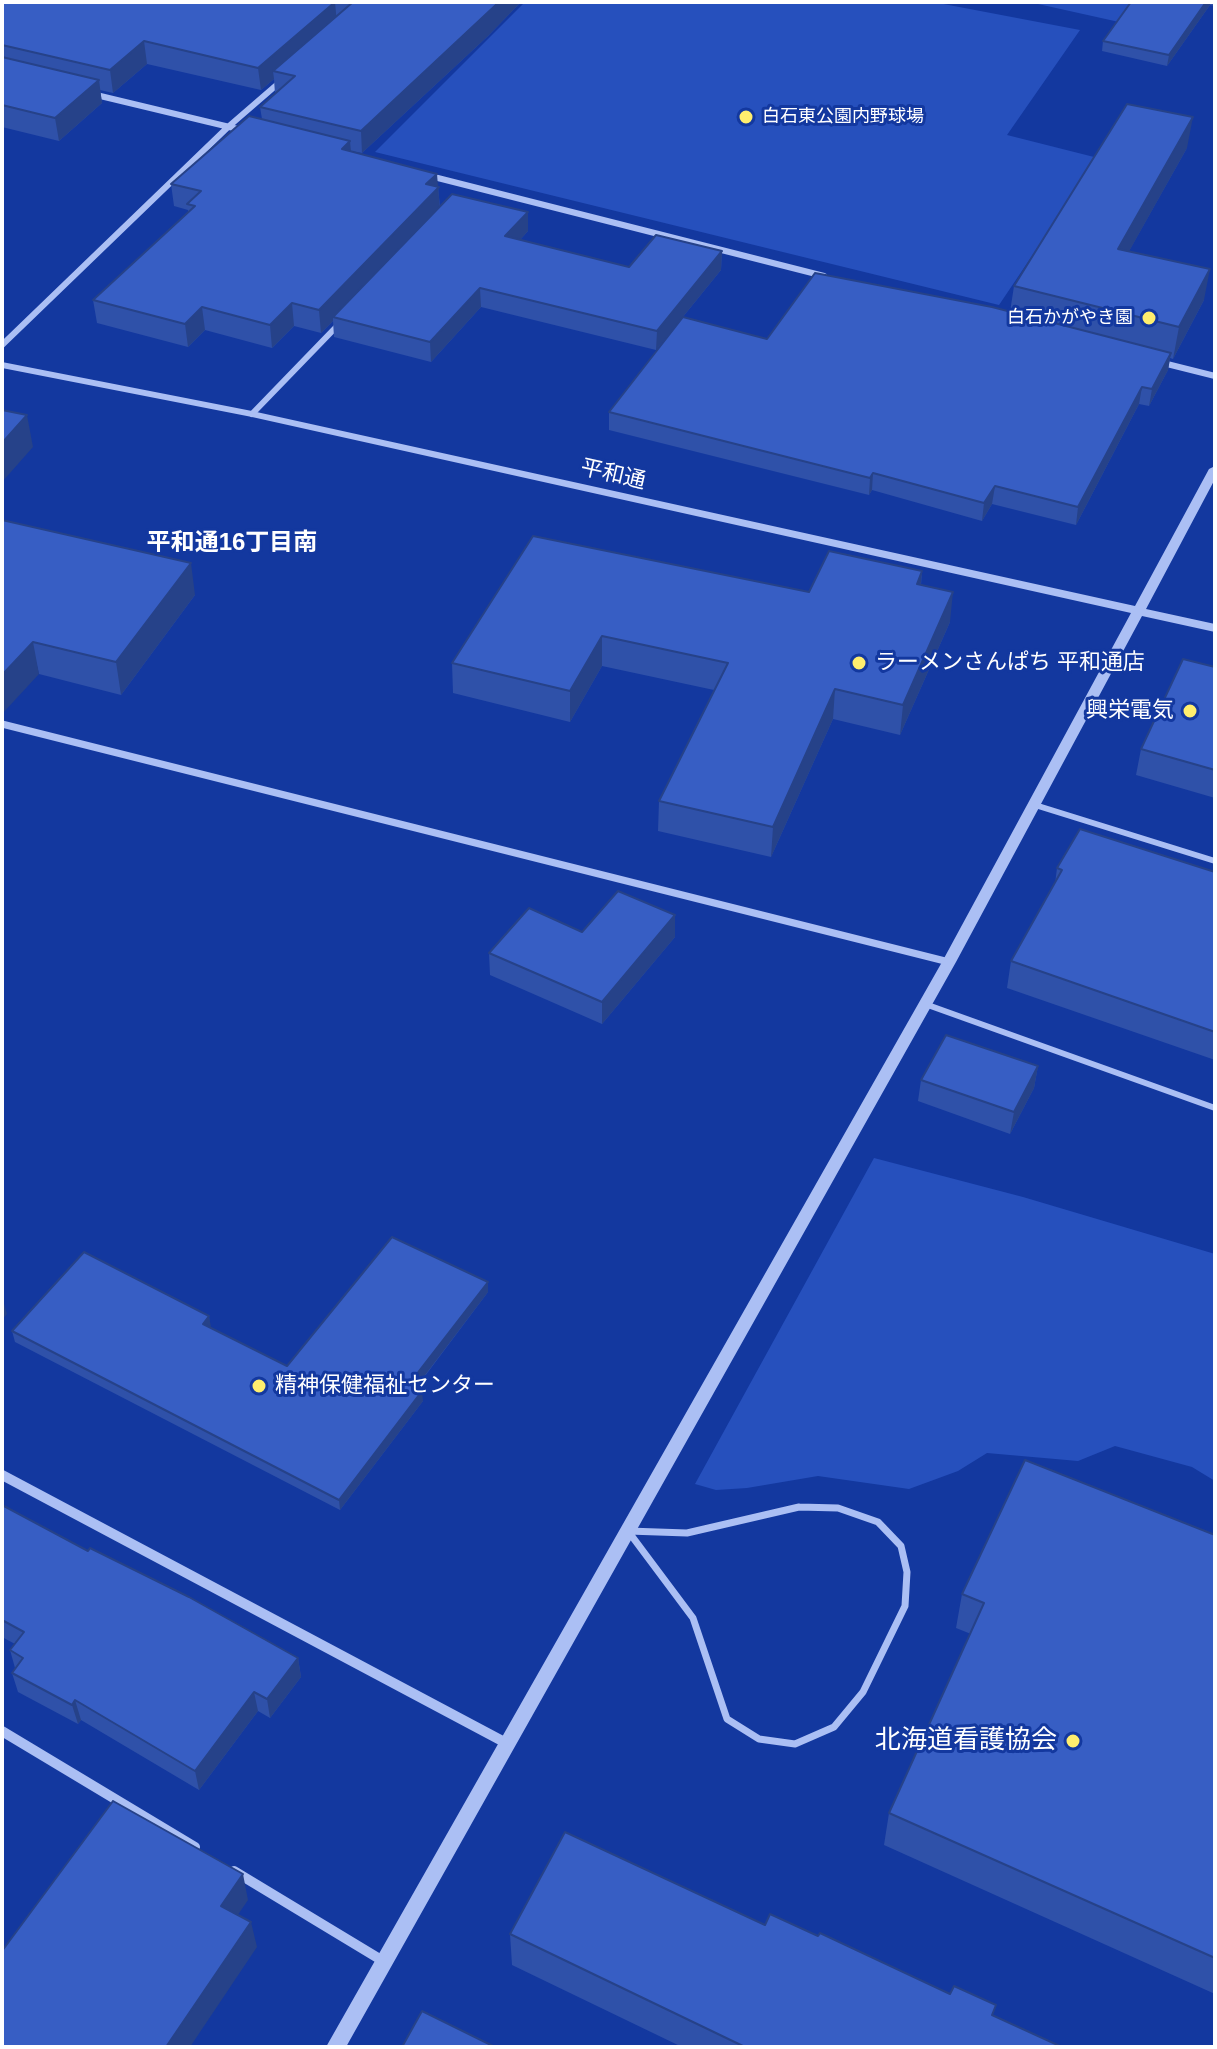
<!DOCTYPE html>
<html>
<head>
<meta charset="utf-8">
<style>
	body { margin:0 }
	#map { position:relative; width:1217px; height:2049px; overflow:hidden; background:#13389f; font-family:Helvetica,sans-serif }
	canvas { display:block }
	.frame { position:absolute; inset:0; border:4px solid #fff; pointer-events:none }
</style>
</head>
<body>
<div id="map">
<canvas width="1217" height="2049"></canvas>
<div class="frame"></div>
</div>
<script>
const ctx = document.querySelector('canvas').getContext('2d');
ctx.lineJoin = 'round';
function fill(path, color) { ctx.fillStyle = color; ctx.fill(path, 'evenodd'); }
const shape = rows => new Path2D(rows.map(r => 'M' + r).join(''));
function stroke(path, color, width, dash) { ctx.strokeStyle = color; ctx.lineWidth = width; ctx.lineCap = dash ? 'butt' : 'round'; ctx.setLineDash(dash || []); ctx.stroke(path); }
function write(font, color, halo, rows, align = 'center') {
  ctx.font = font + ' Helvetica,"Noto Sans JP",sans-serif'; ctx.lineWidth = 6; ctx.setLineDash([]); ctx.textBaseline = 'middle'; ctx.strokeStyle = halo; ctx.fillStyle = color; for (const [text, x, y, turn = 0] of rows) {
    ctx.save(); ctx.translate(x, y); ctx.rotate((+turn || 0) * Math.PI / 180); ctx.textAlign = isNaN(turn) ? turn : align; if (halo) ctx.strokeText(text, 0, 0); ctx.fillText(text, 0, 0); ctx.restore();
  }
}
const green = shape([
	[525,2,933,2,1080,30,1007,135,1098,158,999,305,375,152],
	[1029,2,1135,2,1119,22],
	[874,1158,1023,1197,1215,1254,1215,1481,1192,1467,1115,1446,1078,1461,987,1453,958,1471,909,1489,818,1476,747,1488,716,1490,695,1484]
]);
const serviceFar1 = shape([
	[1035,805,1215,861],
	[925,1004,1215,1108]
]);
const service = shape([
	[799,1507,838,1508,878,1522,901,1546,907,1572,905,1606,863,1692,834,1727,795,1744,759,1739,727,1719,693,1618,628,1531,687,1533,799,1507]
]);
const minorFar2 = shape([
	[92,94,242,130],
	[426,175,824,276],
	[2,345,228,127,280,82],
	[1159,362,1215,376],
	[252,414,340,323]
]);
const minorFar1 = shape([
	[2,724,949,962]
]);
const minor = shape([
	[2,1475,508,1744],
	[2,1731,195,1847],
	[234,1871,383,1961]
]);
const tertiary = shape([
	[2,362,252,411,1135,606,1209,469,1215,466,1215,479,1146,609,1215,624,1215,632,1142,616,956,962,346,2047,326,2047,942,962,1131,613,252,417,2,368,2,362]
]);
const wall = shape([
	[2,2,521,2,488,36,362,153,351,151,438,187,440,207,528,231,520,240,629,267,722,251,721,270,656,350,481,307,431,362,334,337,333,321,321,333,294,326,272,348,205,330,188,347,97,323,93,300,188,212,188,210,174,206,171,184,262,119,260,107,275,94,274,79,261,90,147,64,113,93,100,90,102,103,59,141,2,127],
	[1131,2,1215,2,1215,6,1210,5,1167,66,1102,51,1103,41],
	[1187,148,1129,251,1204,300,1173,359,1170,358,1168,370,1149,406,1139,404,1076,525,992,504,982,521,872,490,869,495,609,430,609,412,767,339,1010,312,1014,286],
	[2,520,195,595,121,695,39,674],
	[922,571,921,585,950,622,900,735,833,719,771,857,658,831,659,801,714,690,602,666,570,722,453,693,452,663,809,592],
	[1215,667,1215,798,1136,775,1141,749],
	[1057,868,1215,872,1215,1060,1007,988,1011,961,1055,884],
	[675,915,675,937,602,1024,490,975,489,953,582,932],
	[1038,1066,1034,1088,1010,1134,918,1101,921,1080],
	[488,1292,416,1388,423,1401,340,1510,15,1342,12,1331,209,1316,210,1328,287,1366],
	[2,1505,88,1551,298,1658,301,1677,270,1718,258,1711,199,1790,81,1720,78,1724,18,1692,12,1673,15,1668,10,1650,15,1644,2,1637],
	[1215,1535,1215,1994,884,1845,889,1813,971,1634,956,1628,962,1594],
	[765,1925,993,2016,1062,2047,682,2047,512,1965,510,1934]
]);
const shadedWall = shape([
	[335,2,337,24,273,71,274,79,261,90,258,68],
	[499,2,521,2,488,36,362,153,361,131],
	[1206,2,1210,2,1210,5,1167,66,1169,55],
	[144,41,147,64,113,93,110,70],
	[99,80,102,103,59,141,55,118],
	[1193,117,1187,148,1113,280,1118,249],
	[350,141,352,163,342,149],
	[437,174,440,210,333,317,333,321,321,333,319,310,426,184],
	[528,212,528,231,506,256,505,236],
	[722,251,721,270,656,350,657,331],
	[1210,269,1204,300,1173,359,1179,327],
	[480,288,481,307,431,362,430,342],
	[292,303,294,326,272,348,270,325],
	[202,307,205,330,188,347,185,324],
	[1171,353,1168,370,1149,406,1152,389],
	[1142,387,1139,404,1076,525,1078,507],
	[27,415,33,447,2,482,2,443],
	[873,473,872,490,869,495,870,478],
	[995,486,992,504,982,521,984,503],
	[191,563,195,595,121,695,116,662],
	[922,571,919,601,917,584],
	[953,592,950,622,900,735,903,705],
	[602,636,602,666,570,722,570,691],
	[33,642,39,674,2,714,2,675],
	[835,689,833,719,771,857,773,827],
	[675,915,675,937,602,1024,602,1002],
	[1038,1066,1034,1088,1010,1134,1014,1112],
	[488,1282,488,1292,410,1395,409,1384],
	[2,1296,7,1314,2,1320],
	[209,1316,211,1327,205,1335,203,1324],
	[422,1391,423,1401,340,1510,339,1500],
	[298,1658,301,1677,270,1718,267,1699],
	[254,1692,258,1711,199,1790,195,1771],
	[75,1700,81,1720,78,1724,72,1705],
	[243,1874,248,1900,227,1931,221,1906],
	[251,1922,257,1947,190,2047,166,2047]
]);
const building = shape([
	[2,2,335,2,258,68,144,41,110,70,2,45,2,2],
	[353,2,499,2,361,131,260,107,295,76,273,71,353,2],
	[1131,2,1206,2,1169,55,1103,41,1131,2],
	[2,57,99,80,55,118,2,105,2,57],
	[1127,104,1193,117,1118,249,1210,269,1179,327,1014,286,1127,104],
	[249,116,350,141,342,149,437,174,426,184,439,187,319,310,292,303,270,325,202,307,185,324,93,300,195,206,187,204,201,191,171,184,249,116],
	[452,194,528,212,505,236,629,267,656,235,722,251,657,331,480,288,430,342,333,317,452,194],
	[815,273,992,307,1171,353,1152,389,1142,387,1078,507,995,486,984,503,873,473,870,478,609,412,683,317,767,339,815,273],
	[2,410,27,415,2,443,2,410],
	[2,520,191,563,116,662,33,642,2,675,2,520],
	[533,536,809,592,829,551,922,571,917,584,953,592,903,705,835,689,773,827,659,801,728,663,602,636,570,691,452,663,533,536],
	[1183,659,1215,667,1215,770,1141,749,1183,659],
	[1080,829,1215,872,1215,1032,1011,961,1062,870,1057,868,1080,829],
	[618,891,675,915,602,1002,489,953,529,908,582,932,618,891],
	[946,1035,1038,1066,1014,1112,921,1080,946,1035],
	[392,1237,488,1282,409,1384,422,1391,339,1500,12,1331,84,1252,209,1316,203,1324,287,1366,392,1237],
	[1025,1460,1215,1535,1215,1958,889,1813,984,1603,962,1594,1025,1460],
	[2,1505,88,1551,90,1548,189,1597,298,1658,267,1699,254,1692,195,1771,75,1700,72,1705,12,1673,23,1658,10,1650,24,1632,2,1620,2,1505],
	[113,1801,243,1874,221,1906,251,1922,166,2047,2,2047,2,1951,113,1801],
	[565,1832,765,1925,770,1914,818,1936,820,1933,950,1994,954,1986,996,2005,992,2015,1062,2047,745,2047,510,1934,565,1832],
	[422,2011,495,2047,402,2047,422,2011]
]);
const markers = [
	[746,117,8,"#ffee6e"],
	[1149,318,8,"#ffee6e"],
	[859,663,8,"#ffee6e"],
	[1190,711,8,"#ffee6e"],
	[259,1386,8,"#ffee6e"],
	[1073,1741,8,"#ffee6e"]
];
const farPoinames = [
	["白石東公園内野球場",762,117],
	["白石かがやき園",1133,318,"right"]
];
const streetNames = [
	["平和通",613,475,13]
];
const poiNames = [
	["ラーメンさんぱち 平和通店",875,663],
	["興栄電気",1174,711,"right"],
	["精神保健福祉センター",275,1386]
];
const neighbourhoodNames = [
	["平和通16丁目南",232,543]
];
const nearPoinames = [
	["北海道看護協会",1057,1741]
];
fill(green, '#2650bd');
stroke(serviceFar1, '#abbff4', 6);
stroke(service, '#abbff4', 7);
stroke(minorFar2, '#abbff4', 6);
stroke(minorFar1, '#abbff4', 7);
stroke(minor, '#abbff4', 10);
fill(tertiary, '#abbff4');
fill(wall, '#2f51a9');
fill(shadedWall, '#264289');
fill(building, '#375ec4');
stroke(building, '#264289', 2);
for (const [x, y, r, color] of markers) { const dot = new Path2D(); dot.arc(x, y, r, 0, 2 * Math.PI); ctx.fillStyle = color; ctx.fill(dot); stroke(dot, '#13389f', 3); }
write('18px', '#fff', '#13389f', farPoinames, 'left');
write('22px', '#fff', '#13389f', streetNames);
write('22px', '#fff', '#13389f', poiNames, 'left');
write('bold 24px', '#fff', '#13389f', neighbourhoodNames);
write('26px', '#fff', '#13389f', nearPoinames, 'right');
</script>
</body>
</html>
